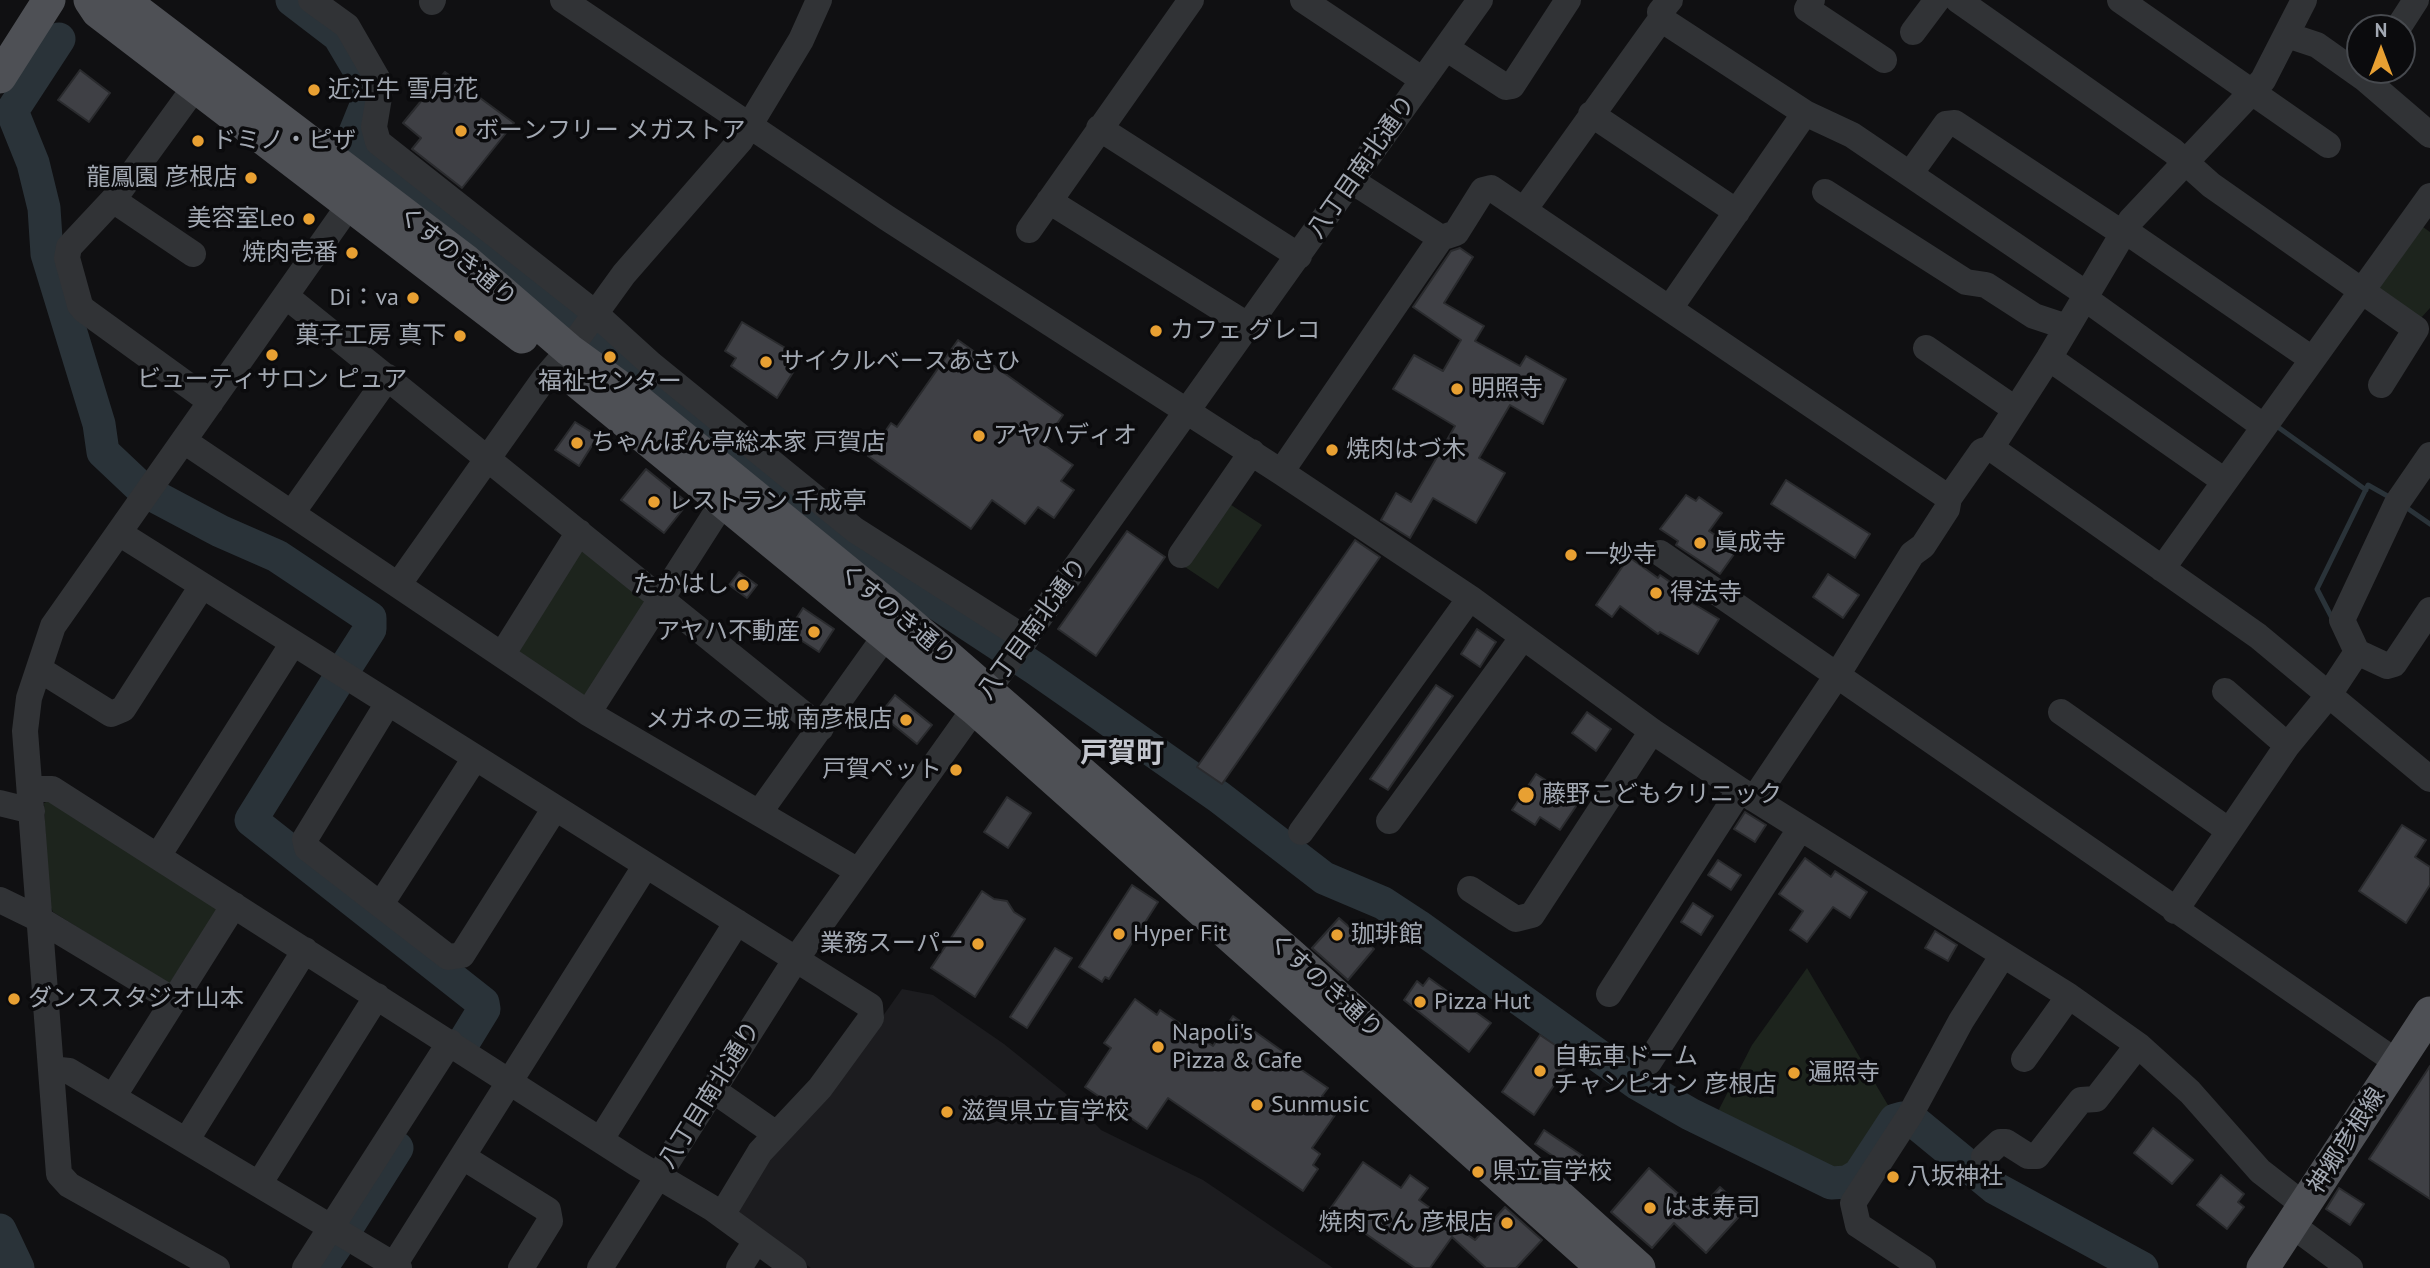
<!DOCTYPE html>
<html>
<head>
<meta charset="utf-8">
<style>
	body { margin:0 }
	#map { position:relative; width:2430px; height:1268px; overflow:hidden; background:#101012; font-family:"PT Sans",sans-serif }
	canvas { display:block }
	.north { position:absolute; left:2346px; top:14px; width:70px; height:70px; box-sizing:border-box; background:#0b0b0d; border:2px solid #474a4f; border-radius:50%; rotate:0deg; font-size:19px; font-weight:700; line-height:28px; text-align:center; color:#a2a8b2 }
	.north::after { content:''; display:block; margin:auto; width:24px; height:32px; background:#e8a032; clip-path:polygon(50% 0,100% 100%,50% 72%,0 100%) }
</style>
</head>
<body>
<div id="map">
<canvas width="2430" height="1268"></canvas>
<div class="north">N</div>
</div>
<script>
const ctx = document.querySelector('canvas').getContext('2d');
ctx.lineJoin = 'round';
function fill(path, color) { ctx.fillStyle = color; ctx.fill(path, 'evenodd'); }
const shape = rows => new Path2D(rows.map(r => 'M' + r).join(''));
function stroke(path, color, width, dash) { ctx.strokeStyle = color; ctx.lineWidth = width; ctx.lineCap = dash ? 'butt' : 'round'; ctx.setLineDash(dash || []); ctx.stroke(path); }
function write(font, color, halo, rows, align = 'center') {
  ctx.font = font + ' "PT Sans","Noto Sans JP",sans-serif'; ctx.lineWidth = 7; ctx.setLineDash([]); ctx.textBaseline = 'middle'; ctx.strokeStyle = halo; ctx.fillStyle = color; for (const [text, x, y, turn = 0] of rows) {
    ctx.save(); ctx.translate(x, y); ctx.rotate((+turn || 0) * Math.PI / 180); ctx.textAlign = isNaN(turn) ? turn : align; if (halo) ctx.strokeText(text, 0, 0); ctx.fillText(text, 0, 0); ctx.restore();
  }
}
const built = shape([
	[902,989,933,995,1004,1044,1065,1093,1101,1130,1203,1180,1333,1268,811,1268,733,1214,764,1157,827,1095]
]);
const green = shape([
	[2416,222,2430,232,2430,308,2421,318,2371,291],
	[1225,501,1262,525,1218,589,1182,565],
	[587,549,643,595,645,610,591,695,580,696,518,656,517,643,575,550],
	[51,800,214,902,217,911,169,984,53,912,48,901,44,803],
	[1807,968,1895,1117,1884,1119,1854,1174,1845,1177,1836,1178,1714,1119,1752,1045]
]);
const stream = shape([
	[2275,425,2366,490],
	[2404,506,2430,524],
	[2332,618,2317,589,2368,485,2391,498]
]);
const river = shape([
	[292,0,339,36,368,85,369,98,354,135,357,141,872,561,1036,669,1219,797,1324,878,1383,903,1418,926,1638,1084,1690,1114,1831,1183,1847,1182,1859,1175,1895,1120,1902,1118,1916,1123,1995,1188,2142,1268],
	[59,39,12,111,33,163,44,208,47,254,99,424,103,452,139,486],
	[156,497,220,531,277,556,370,618,370,629,347,665],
	[337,682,251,820,483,1003,484,1009,465,1040],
	[348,1226,397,1148],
	[0,1230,18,1268],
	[321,1268,337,1244]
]);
const building = shape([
	[80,70,110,93,89,122,58,100,80,70],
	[445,72,514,123,462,188,412,149,421,138,403,123,445,72],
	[1460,248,1473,257,1444,303,1484,326,1475,341,1520,366,1526,356,1566,379,1543,424,1510,405,1479,458,1505,473,1476,523,1433,498,1410,538,1381,520,1396,493,1411,502,1455,426,1393,389,1414,355,1443,371,1461,340,1413,307,1451,251,1460,248],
	[742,322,802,358,777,398,731,366,736,358,725,351,742,322],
	[958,340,1063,415,1043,444,1073,465,1061,481,1074,490,1054,518,1038,507,1025,524,992,500,971,529,868,456,891,423,897,427,958,340],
	[575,422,598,436,579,466,555,450,575,422],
	[646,469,688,503,664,533,621,500,646,469],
	[1786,480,1870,534,1855,558,1771,504,1786,480],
	[1686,495,1696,501,1699,497,1722,513,1709,531,1737,550,1720,574,1676,545,1678,541,1660,529,1686,495],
	[1127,531,1165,557,1096,656,1058,629,1127,531],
	[1355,540,1380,557,1222,784,1197,767,1355,540],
	[1629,557,1658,578,1660,575,1686,593,1684,598,1719,619,1698,654,1660,632,1658,634,1620,606,1612,617,1596,605,1629,557],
	[739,572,757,585,747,598,729,585,739,572],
	[1828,574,1859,595,1843,618,1813,597,1828,574],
	[803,608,834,629,819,652,793,635,799,625,794,622,803,608],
	[1477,629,1496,642,1480,667,1461,654,1477,629],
	[1436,685,1453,696,1388,790,1370,779,1436,685],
	[895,695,932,725,917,744,880,714,895,695],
	[1587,712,1611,729,1596,751,1572,733,1587,712],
	[1536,774,1558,788,1562,783,1583,796,1560,830,1540,817,1535,825,1512,810,1536,774],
	[1007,797,1031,813,1008,848,984,832,1007,797],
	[1745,812,1766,825,1755,842,1734,829,1745,812],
	[2402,825,2426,840,2415,857,2430,867,2430,885,2406,923,2359,891,2402,825],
	[1805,858,1831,877,1835,871,1867,892,1850,918,1833,907,1807,942,1790,930,1803,911,1779,894,1805,858],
	[1718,860,1741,875,1731,890,1708,875,1718,860],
	[1132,885,1158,902,1109,979,1105,977,1102,982,1079,967,1132,885],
	[982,891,994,899,1007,901,1014,912,1025,919,975,997,931,968,982,891],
	[1693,903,1713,916,1701,935,1681,922,1693,903],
	[1339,918,1374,949,1348,980,1312,948,1339,918],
	[1935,931,1957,945,1948,961,1925,948,1935,931],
	[1055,948,1072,958,1027,1028,1010,1017,1055,948],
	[1429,978,1491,1023,1469,1052,1404,1000,1417,981,1423,986,1429,978],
	[1135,999,1157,1015,1160,1010,1213,1046,1233,1016,1285,1053,1283,1057,1328,1088,1322,1096,1340,1108,1312,1148,1320,1154,1313,1165,1318,1169,1303,1191,1168,1098,1147,1129,1085,1087,1111,1048,1104,1043,1135,999],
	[1540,1035,1573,1057,1534,1115,1502,1092,1540,1035],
	[2430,1066,2430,1199,2369,1159,2430,1066],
	[2153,1128,2193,1160,2172,1184,2134,1153,2153,1128],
	[1544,1130,1583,1156,1574,1170,1535,1144,1544,1130],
	[1363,1162,1401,1188,1410,1175,1428,1188,1419,1200,1475,1240,1505,1207,1542,1240,1516,1268,1486,1268,1452,1237,1430,1268,1415,1268,1330,1209,1363,1162],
	[1649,1168,1698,1211,1720,1187,1745,1210,1706,1253,1674,1223,1652,1248,1611,1212,1649,1168],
	[2221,1175,2244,1194,2238,1202,2244,1207,2227,1229,2197,1205,2221,1175],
	[2339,1188,2364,1204,2350,1225,2326,1209,2339,1188]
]);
const minor = shape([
	[311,0,347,26,381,85,374,127,378,142,596,314,651,364,855,530,1026,639],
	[563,0,887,218,1281,472,1470,598,1652,731,1740,790,2069,996,2138,1045,2190,1092,2260,1171,2305,1206],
	[1303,0,1423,80],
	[1812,0,1807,9,1884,60],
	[1958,0,2173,151,2211,185,2416,329,2381,385],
	[2120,0,2328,145],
	[432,2,433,0],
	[1661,19,1805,113,1852,135,2085,293],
	[2398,28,2416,0],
	[1913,32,1937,0],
	[2287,35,2317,45,2365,79,2430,135],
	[1446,48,1506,87,1512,86,1568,0],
	[206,72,113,200,69,247,67,258,80,305,84,310,211,402],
	[1591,114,1737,212],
	[1099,128,1299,256],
	[1910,174,1946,124,1955,123,2122,233],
	[1352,181,1441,238],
	[1825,192,1966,282,1986,285,2034,316,2067,327],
	[113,200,193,254],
	[1049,201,1249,326],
	[1524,210,1661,19,1660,12,1670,0],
	[1029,230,1191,0],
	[2124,230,2312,359],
	[287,297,821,728],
	[2083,297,2263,426],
	[1670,308,1805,113],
	[1926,348,2015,409],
	[2049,358,2223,480],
	[184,441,588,713,858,871],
	[1991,448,2258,636,2430,779],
	[1281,472,1441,238,1456,233,1483,190,1491,188,1949,498],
	[292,513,388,377],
	[119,533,870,1006,871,1018,820,1088,760,1152,722,1215],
	[1660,553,2398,1063],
	[1181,555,1252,452],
	[2162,569,2430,196],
	[398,585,544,379,569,350,624,274,740,141,801,40,819,0],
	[2357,652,2342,620,2397,503,2430,455],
	[502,655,579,532],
	[39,669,111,714,123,709,202,586],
	[2225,691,2287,745],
	[388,703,305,839,307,848,448,957,462,955,555,808],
	[2061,712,2228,830],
	[588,713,732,488],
	[30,789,52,789,636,1163,712,1208,794,1268],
	[1754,799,1836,677,1912,554,1923,546,1947,509,1949,498,1982,451,1991,448,2049,358,2131,220,2263,80,2304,0],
	[0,803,32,811],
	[759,813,896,621],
	[1389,821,1523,637],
	[1301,832,1470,598],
	[158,856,293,643],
	[1470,889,1516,919,1532,915,1652,731],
	[0,900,39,919,173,1000],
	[381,904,475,758],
	[2175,911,2287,746,2328,696,2357,652,2387,666,2394,664,2430,610],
	[1609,994,1740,790],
	[2024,1059,2069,996],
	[1649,1062,1800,829],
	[51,1069,69,1071,399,1268],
	[713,1090,776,1134],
	[113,1097,234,905],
	[601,1139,737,922],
	[186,1141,305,950],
	[463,1157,548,1210,550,1221,521,1268],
	[1984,1157,2000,1142,2006,1142,2028,1156,2037,1156,2081,1100,2096,1099,2138,1045],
	[259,1184,377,996],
	[2292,1225,2350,1268],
	[394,1265,646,865],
	[217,1268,69,1185,59,1174,25,731,29,698,53,626,350,204,363,191],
	[305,1268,450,1042],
	[600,1268,796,959,1480,0],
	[739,1268,756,1241],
	[1923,1268,1858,1225,1853,1203,1910,1115,1961,1021,2003,955]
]);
const major = shape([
	[90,0,98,12,522,337],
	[123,0,466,261,569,350,627,392,900,615,1291,955,1639,1268],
	[0,77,49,0],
	[575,380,975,709,1603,1268],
	[2263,1268,2430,1013]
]);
const markers = [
	[314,90,7,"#e8a032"],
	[461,131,7,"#e8a032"],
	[198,141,7,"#e8a032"],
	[251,178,7,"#e8a032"],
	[309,219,7,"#e8a032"],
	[352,253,7,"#e8a032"],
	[413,298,7,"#e8a032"],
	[1156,331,7,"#e8a032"],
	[460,336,7,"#e8a032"],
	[272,355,7,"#e8a032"],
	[610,357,7,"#e8a032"],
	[766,362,7,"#e8a032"],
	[1457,389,7,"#e8a032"],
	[979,436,7,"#e8a032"],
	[577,443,7,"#e8a032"],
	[1332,450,7,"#e8a032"],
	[654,502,7,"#e8a032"],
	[1700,543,7,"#e8a032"],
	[1571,555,7,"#e8a032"],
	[743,585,7,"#e8a032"],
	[1656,593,7,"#e8a032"],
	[814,632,7,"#e8a032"],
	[906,720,7,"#e8a032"],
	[956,770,7,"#e8a032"],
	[1526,795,9,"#e8a032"],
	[1119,934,7,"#e8a032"],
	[1337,935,7,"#e8a032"],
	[978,944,7,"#e8a032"],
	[14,999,7,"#e8a032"],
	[1420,1002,7,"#e8a032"],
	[1158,1047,7,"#e8a032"],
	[1540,1071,7,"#e8a032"],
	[1794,1073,7,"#e8a032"],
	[1257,1105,7,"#e8a032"],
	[947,1112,7,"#e8a032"],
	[1478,1172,7,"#e8a032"],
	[1893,1177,7,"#e8a032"],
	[1650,1208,7,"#e8a032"],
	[1507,1223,7,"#e8a032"]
];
const poiNames = [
	["近江牛 雪月花",328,90],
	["ボーンフリー メガストア",475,131],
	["ドミノ・ピザ",212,141],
	["龍鳳園 彦根店",237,178,"right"],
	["美容室Leo",295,219,"right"],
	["焼肉壱番",338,253,"right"],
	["Di：va",399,298,"right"],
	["カフェ グレコ",1170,331],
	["菓子工房 真下",446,336,"right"],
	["サイクルベースあさひ",780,362],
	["ビューティサロン ピュア",272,380,"center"],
	["福祉センター",610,382,"center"],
	["明照寺",1471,389],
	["アヤハディオ",993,436],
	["ちゃんぽん亭総本家 戸賀店",591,443],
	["焼肉はづ木",1346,450],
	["レストラン 千成亭",668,502],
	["眞成寺",1714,543],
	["一妙寺",1585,555],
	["たかはし",729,585,"right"],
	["得法寺",1670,593],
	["アヤハ不動産",800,632,"right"],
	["メガネの三城 南彦根店",892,720,"right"],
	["戸賀ペット",942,770,"right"],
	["藤野こどもクリニック",1542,795],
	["Hyper Fit",1133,934],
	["珈琲館",1351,935],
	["業務スーパー",964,944,"right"],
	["ダンススタジオ山本",28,999],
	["Pizza Hut",1434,1002],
	["Napoli's",1172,1033],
	["Pizza & Cafe",1172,1061],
	["自転車ドーム",1554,1057],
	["チャンピオン 彦根店",1554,1085],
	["遍照寺",1808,1073],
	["Sunmusic",1271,1105],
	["滋賀県立盲学校",961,1112],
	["県立盲学校",1492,1172],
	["八坂神社",1907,1177],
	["はま寿司",1664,1208],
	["焼肉でん 彦根店",1493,1223,"right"]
];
const streetNames = [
	["八丁目南北通り",1362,167,-55],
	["くすのき通り",457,257,39],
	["くすのき通り",897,615,40],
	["八丁目南北通り",1033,629,-54],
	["くすのき通り",1325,986,42],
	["八丁目南北通り",710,1095,-58],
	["神郷彦根線",2347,1141,-57]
];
const quarterNames = [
	["戸賀町",1122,754]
];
fill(built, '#1c1c1f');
fill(green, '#1d241d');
stroke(stream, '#2a3339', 5);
stroke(river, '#2a3339', 33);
fill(building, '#3f4045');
stroke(building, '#2a2b2e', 2);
stroke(minor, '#313336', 26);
stroke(major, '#4e5055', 33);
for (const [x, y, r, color] of markers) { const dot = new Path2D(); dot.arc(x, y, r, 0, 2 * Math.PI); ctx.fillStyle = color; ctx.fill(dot); stroke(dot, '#0b0b0d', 2.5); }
write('24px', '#a2a8b2', '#0b0b0d', poiNames, 'left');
write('24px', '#a2a8b2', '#0b0b0d', streetNames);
write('bold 28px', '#c3c6ce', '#0b0b0d', quarterNames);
</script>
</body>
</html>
